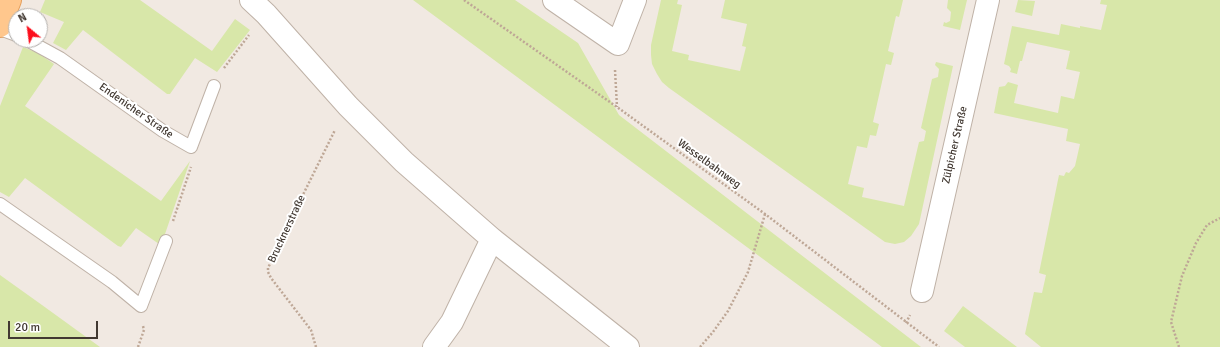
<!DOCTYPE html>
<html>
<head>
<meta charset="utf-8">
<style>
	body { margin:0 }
	#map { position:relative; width:1220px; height:347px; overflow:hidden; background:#f1e9e2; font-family:Signika,sans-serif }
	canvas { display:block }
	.north { position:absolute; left:8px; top:8px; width:40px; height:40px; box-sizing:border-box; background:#fff; border:1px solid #b3b0ad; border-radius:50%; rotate:331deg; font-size:11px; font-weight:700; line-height:16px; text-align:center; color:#423932 }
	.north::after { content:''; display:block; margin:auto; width:14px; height:18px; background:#fc0e1c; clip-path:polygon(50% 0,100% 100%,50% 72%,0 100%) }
	.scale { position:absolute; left:8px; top:321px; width:90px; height:18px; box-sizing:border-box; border:2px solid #423932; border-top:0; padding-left:5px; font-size:12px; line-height:14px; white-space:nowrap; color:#423932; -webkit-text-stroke:3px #fff; paint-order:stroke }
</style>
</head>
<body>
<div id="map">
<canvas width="1220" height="347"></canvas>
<div class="north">N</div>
<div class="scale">20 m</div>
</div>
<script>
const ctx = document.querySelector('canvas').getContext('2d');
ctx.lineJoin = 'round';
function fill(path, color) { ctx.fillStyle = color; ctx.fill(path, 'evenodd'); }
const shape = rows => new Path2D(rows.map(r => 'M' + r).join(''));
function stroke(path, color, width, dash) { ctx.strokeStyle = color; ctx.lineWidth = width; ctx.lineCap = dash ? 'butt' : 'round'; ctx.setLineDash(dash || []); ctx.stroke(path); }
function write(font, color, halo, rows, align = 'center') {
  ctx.font = font + ' Signika,sans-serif'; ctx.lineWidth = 4; ctx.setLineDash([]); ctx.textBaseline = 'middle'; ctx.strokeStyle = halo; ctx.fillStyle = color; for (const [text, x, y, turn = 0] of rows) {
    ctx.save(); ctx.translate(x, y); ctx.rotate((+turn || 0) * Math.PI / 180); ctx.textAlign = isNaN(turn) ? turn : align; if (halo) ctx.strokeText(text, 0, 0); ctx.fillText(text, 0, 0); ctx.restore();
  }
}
const green = shape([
	[45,0,140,0,212,51,235,19,250,30,217,72,195,58,170,94,167,94,83,30,66,50,53,43,64,22,40,12],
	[413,0,515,0,578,43,619,115,921,347,882,347],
	[661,0,678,0,677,4,682,5,672,51,689,55,688,60,740,71,746,47,742,46,747,24,721,18,725,0,903,0,899,17,896,16,888,51,894,53,891,65,886,64,873,122,879,124,876,136,870,135,867,148,857,146,848,184,864,188,862,197,904,206,919,142,924,141,926,131,921,128,932,79,938,77,939,69,935,65,936,62,953,66,919,224,911,236,904,242,895,244,885,242,669,88,662,82,657,74,652,64,651,55,651,45],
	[948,0,967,0,960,30,943,26,944,22,946,23,950,21,951,12,947,8],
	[1018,0,1035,1,1032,16,1015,12],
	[1101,0,1220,0,1220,347,1041,347,1025,334,1034,292,1042,293,1046,275,1039,273,1059,175,1064,176,1066,172,1069,173,1075,166,1080,144,1066,141,1068,129,994,113,999,87,1005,86,1008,82,1018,85,1014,103,1058,113,1061,96,1074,99,1080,72,1066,69,1070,51,1027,42,1022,61,1020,61,1017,74,1010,72,1011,69,1009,66,1004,64,1012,26,1059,35,1061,24,1080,28,1080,26,1101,30,1107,5,1100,4],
	[23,47,38,53,54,64,25,106,161,201,190,161,165,234,159,244,136,228,121,247,118,246,25,178,9,197,0,192,0,106],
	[0,275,42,305,100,347,0,347],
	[963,306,1017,347,965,347,944,331]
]);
const path = shape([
	[464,0,617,107,765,214,939,347],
	[224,68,249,35],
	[615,70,617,107],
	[173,221,191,167],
	[906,323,910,315],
	[138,347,144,330,143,326],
	[316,347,311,330,271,278,268,272,268,268,294,213,335,130],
	[700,347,713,332,728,311,748,272,765,214],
	[1179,347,1171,322,1182,276,1196,243,1207,225,1220,218]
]);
const lane = shape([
	[0,29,16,35],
	[27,40,60,58,163,131,191,147,214,86],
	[0,204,112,282,141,306,166,241]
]);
const street = shape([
	[251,0,266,14,348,106,404,162,492,239,628,347],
	[554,0,618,44,635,0],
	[922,291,988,0],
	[434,347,452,322,492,239]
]);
const primary = shape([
	[0,26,10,0]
]);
const streetNames = [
	["Endenicher Straße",136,111,35],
	["Zülpicher Straße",955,145,-77],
	["Wesselbahnweg",709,164,36],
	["Brucknerstraße",287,229,-65]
];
fill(green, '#d8e7a9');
stroke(lane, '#bfb2a7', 14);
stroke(street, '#bfb2a7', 24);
stroke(primary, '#e49f5d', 24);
stroke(path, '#bea796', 2.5, [2, 2]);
stroke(lane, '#fff', 12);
stroke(street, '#fff', 22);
stroke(primary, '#ffc78d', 22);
write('11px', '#423932', '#fff', streetNames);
</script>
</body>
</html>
